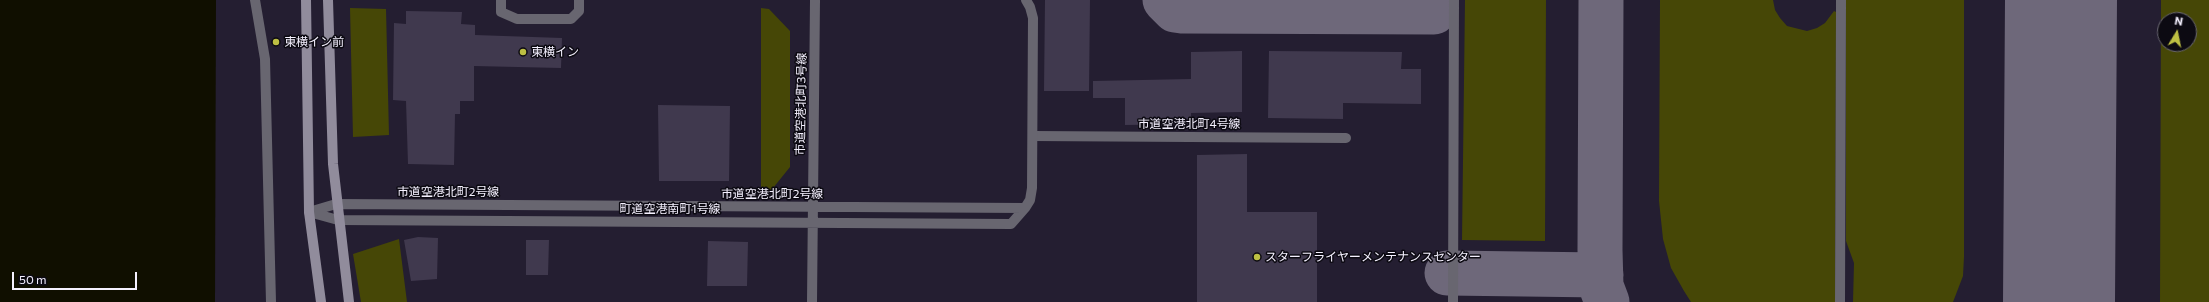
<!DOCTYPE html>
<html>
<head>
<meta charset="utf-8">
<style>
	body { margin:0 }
	#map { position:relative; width:2209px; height:302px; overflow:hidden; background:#241e31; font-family:Commissioner,sans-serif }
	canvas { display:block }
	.north { position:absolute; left:2157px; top:12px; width:40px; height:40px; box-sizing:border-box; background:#0c0a12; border:1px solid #696671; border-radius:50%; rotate:10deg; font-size:11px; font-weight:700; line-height:16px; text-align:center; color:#f5f1ff }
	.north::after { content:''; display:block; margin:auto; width:14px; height:18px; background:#bdbf43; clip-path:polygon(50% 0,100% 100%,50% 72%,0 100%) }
	.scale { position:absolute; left:12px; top:272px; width:125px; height:18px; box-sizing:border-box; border:2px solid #f5f1ff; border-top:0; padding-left:5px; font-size:12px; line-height:14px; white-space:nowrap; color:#f5f1ff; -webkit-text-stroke:3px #0c0a12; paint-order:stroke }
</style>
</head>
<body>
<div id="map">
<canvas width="2209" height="302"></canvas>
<div class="north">N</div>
<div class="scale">50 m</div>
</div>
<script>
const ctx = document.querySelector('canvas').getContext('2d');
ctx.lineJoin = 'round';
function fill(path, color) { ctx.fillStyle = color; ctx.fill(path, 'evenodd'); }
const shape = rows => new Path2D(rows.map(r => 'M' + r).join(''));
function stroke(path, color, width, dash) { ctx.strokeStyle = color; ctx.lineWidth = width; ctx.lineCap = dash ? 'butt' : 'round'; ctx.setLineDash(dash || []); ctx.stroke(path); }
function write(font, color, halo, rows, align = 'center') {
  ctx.font = font + ' Commissioner,"Noto Sans JP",sans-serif'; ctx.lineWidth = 3; ctx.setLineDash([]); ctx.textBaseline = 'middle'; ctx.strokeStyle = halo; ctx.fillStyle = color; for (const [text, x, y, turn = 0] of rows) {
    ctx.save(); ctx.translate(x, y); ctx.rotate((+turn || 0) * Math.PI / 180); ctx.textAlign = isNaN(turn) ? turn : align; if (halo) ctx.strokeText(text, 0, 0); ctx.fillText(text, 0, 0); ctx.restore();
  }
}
const green = shape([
	[1465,0,1546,0,1545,241,1462,240],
	[1660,0,1773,0,1775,10,1780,18,1787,26,1807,31,1817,28,1825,23,1834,11,1836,12,1835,302,1691,302,1684,291,1671,268,1663,239,1659,201],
	[1846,0,1964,0,1964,257,1963,276,1953,302,1853,302,1854,263,1846,241],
	[2161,0,2209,0,2209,302,2160,302],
	[2165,20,2189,20,2189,44,2165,44],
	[350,8,386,9,389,135,353,137],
	[761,8,769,9,790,31,790,167,769,193,761,193],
	[399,239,407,302,361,302,353,254]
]);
const water = shape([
	[0,0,216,0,215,302,0,302]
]);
const taxiway = shape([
	[1165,0,1175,10,1182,11,1434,12],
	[1601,0,1600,250,1601,286,1607,302],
	[1447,273,1601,275],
	[2054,302,2060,281]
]);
const runway = shape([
	[2059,302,2061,0]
]);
const building = shape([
	[1045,0,1090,0,1089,91,1044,91],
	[406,11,462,12,461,24,475,25,475,35,562,38,561,68,474,66,474,101,460,101,460,114,455,114,454,165,408,164,406,101,393,100,394,23,406,24],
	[1242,51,1242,112,1191,113,1191,124,1125,125,1125,98,1093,98,1093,81,1191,79,1191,52],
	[1269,51,1402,52,1401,69,1421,69,1421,104,1343,103,1343,119,1268,118],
	[658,105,730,106,729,181,659,181],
	[1247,154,1247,212,1317,212,1317,302,1197,302,1197,155],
	[418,237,438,238,437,279,411,281,404,240],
	[526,240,549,240,548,275,526,275],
	[708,241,748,242,747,286,707,286]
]);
const service = shape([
	[255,0,265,59,271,302],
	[501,0,501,12,517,19,571,19,579,11,579,0],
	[1453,302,1454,0],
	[1840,302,1841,0]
]);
const minor = shape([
	[1033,136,1346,138]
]);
const tertiary = shape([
	[309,212,338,220,1011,224,1025,208,1030,200,1032,188,1033,18,1030,7,1026,0],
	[309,212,336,204,1025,208],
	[812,302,815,0]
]);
const secondary = shape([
	[306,0,309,212,321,302],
	[328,0,333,164,349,302]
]);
const markers = [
	[276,42,4,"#bdbf43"],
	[523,52,4,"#bdbf43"],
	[1257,257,4,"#bdbf43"]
];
const poiNames = [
	["東横イン前",284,42],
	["東横イン",531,52],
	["スターフライヤーメンテナンスセンター",1265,257]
];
const streetNames = [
	["市道空港北町3号線",801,104,-89],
	["市道空港北町4号線",1189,124],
	["市道空港北町2号線",448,192],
	["市道空港北町2号線",772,194],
	["町道空港南町1号線",670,209]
];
fill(green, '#464706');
fill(water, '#100f00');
stroke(taxiway, '#6e687a', 45);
stroke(runway, '#6e687a', 112);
fill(building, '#40394e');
stroke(service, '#686670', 10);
stroke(minor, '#686670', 10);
stroke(tertiary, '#686670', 10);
stroke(secondary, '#918c9c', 10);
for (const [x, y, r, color] of markers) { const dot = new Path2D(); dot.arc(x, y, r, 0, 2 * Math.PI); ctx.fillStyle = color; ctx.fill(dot); stroke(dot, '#0c0a12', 1.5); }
write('12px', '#f5f1ff', '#0c0a12', poiNames, 'left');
write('12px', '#f5f1ff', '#0c0a12', streetNames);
</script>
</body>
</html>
